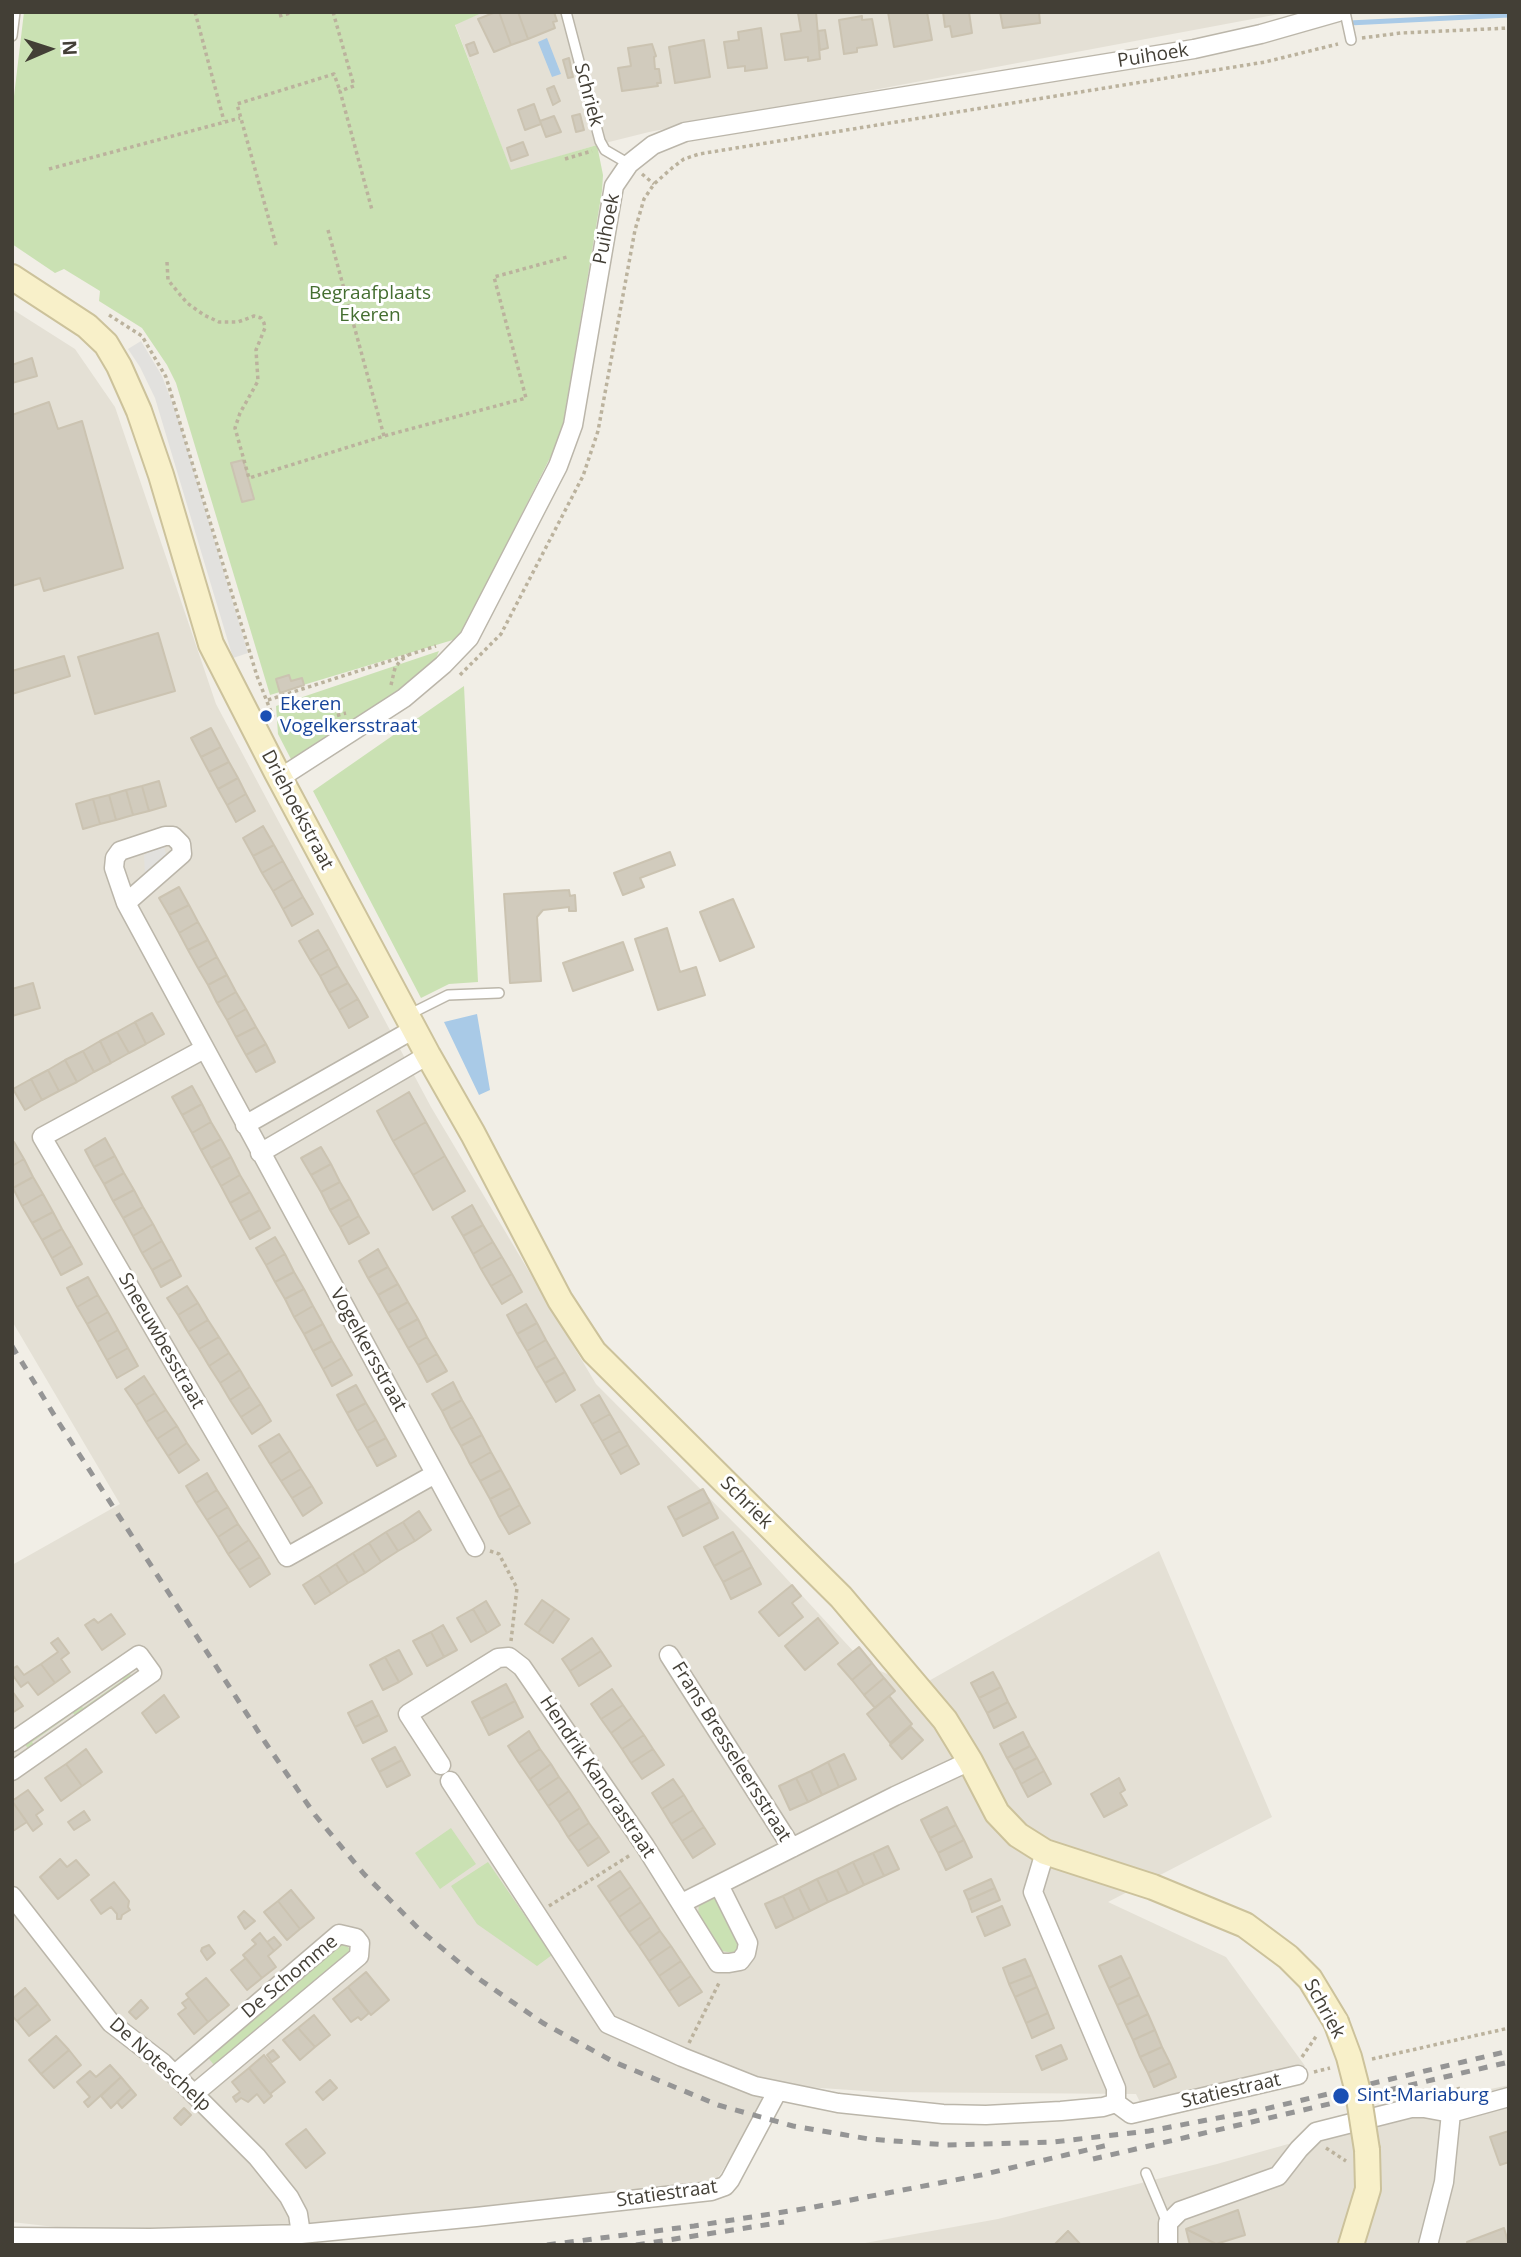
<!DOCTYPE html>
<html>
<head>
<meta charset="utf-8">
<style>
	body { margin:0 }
	#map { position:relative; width:1521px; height:2257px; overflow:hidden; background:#f1eee6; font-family:"Open Sans",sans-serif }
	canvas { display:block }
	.frame { position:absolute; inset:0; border:14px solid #433f36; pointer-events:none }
	.north { position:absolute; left:14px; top:14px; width:70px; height:70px; -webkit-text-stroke:5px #fff; paint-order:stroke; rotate:87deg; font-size:19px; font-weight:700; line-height:28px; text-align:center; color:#433f36 }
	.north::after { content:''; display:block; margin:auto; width:24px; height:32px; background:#433f36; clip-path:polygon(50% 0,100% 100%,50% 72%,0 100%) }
</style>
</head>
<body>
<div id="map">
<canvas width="1521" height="2257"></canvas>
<div class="frame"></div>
<div class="north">N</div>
</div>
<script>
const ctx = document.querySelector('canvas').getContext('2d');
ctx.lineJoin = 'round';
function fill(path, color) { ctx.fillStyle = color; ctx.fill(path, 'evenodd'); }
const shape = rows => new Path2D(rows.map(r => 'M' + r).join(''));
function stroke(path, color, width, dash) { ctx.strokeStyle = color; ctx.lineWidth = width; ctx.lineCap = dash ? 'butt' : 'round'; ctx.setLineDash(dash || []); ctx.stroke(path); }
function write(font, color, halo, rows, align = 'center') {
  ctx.font = font + ' "Open Sans",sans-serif'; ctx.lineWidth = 6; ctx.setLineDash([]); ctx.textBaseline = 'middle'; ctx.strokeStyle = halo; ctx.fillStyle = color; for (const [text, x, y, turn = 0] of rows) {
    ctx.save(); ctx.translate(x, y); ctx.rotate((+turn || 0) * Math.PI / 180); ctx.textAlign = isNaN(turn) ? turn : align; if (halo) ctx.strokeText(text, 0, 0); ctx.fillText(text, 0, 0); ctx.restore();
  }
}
const residential = shape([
	[484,12,1290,12,649,132,597,145,511,171,455,24],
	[12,309,75,349,115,407,216,704,431,1107,596,1384,750,1539,866,1665,918,1687,1159,1551,1272,1817,1108,1902,1226,1957,1305,2066,1142,2106,1136,2094,880,2092,776,2085,717,2179,286,2236,150,2238,12,2222,12,1565,120,1504,12,1321],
	[1509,2085,1509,2245,854,2245,998,2219,1217,2164,1463,2095]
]);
const green = shape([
	[24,12,484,12,455,25,511,170,597,145,603,175,602,191,563,425,558,442,461,634,456,639,270,695,176,383,167,365,142,328,99,301,100,291,64,269,55,273,12,244,12,113],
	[439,651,431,670,294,765,278,734,276,706],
	[464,686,478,982,449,984,421,998,313,791],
	[127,1669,133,1679,77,1718,73,1713,32,1742,35,1747,30,1751,23,1742,79,1703,83,1708,123,1680,120,1674],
	[451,1828,476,1864,440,1889,415,1853],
	[488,1862,552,1955,537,1966,477,1924,451,1886],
	[712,1897,719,1899,740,1946,733,1953,722,1951,698,1915,699,1903],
	[344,1942,352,1952,214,2065,206,2055]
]);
const parking = shape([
	[141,341,162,376,179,420,248,653,233,658,155,398,140,367,128,349],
	[164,844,166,855,145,875,144,855]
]);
const water = shape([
	[547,38,561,74,552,77,538,42],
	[477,1014,490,1090,479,1095,444,1022]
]);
const stream = shape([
	[1349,23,1509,15]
]);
const building = shape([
	[496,12,499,12,511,45,494,52,478,19,496,12],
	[499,12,518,12,528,39,511,45,499,12],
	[518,12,554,12,557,21,553,22,555,28,528,39,518,12],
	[816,12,820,59,808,61,808,57,785,60,781,34,801,31,798,13,816,12],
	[888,12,927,12,932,40,894,47,888,12],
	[943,12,969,12,972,33,952,37,950,26,945,27,943,12],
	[1000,12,1039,12,1040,23,1003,28,1000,12],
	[862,16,862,20,872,19,877,45,857,48,857,52,844,54,839,20,862,16],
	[761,28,767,68,745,71,745,66,728,68,724,42,739,40,738,32,761,28],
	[825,30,828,48,820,50,818,31,825,30],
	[704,40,710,77,675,83,669,47,704,40],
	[474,42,478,53,470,56,466,45,474,42],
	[652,44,656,56,654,57,655,69,659,69,661,83,657,83,658,86,622,91,618,68,631,66,628,48,652,44],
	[569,58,573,77,568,78,563,60,569,58],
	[554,86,560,101,553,105,547,89,554,86],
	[534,104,541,124,525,130,518,110,534,104],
	[580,114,584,130,576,132,572,116,580,114],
	[554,116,561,132,546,137,540,121,554,116],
	[523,142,528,155,511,161,507,148,523,142],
	[32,358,37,376,12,383,12,365,32,358],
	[49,402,58,429,82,421,123,568,44,591,40,578,12,586,12,415,49,402],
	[243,460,254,499,242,502,231,463,243,460],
	[158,633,175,691,95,714,78,657,158,633],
	[64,656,70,676,12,694,12,671,64,656],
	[289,675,291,681,302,678,304,685,280,693,276,679,289,675],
	[211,728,221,747,201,757,191,738,211,728],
	[221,747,229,762,209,772,201,757,221,747],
	[229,762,238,778,218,789,209,772,229,762],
	[238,778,246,794,227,805,218,789,238,778],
	[159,781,166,806,149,811,142,786,159,781],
	[142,786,149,811,133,815,126,790,142,786],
	[126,790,133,815,116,820,109,795,126,790],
	[246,794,255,811,236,822,227,805,246,794],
	[109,795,116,820,100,824,93,799,109,795],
	[93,799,100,824,83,829,76,804,93,799],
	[263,826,274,845,253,856,243,838,263,826],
	[274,845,283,861,262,873,253,856,274,845],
	[670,852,675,865,640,878,644,887,623,895,614,873,670,852],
	[283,861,293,879,273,891,262,873,283,861],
	[293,879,303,897,283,909,273,891,293,879],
	[179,887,189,905,169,915,159,898,179,887],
	[569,890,570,896,575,895,576,911,569,911,569,907,543,910,537,917,541,981,510,983,504,894,569,890],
	[303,897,313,914,292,926,283,909,303,897],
	[733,899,754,947,720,961,700,912,733,899],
	[189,905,198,922,179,933,169,915,189,905],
	[198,922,208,940,188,950,179,933,198,922],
	[667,928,680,972,696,967,705,995,658,1010,635,939,667,928],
	[318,930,329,949,310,960,299,941,318,930],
	[208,940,217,957,198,968,188,950,208,940],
	[623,942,633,970,573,991,563,963,623,942],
	[329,949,338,966,320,976,310,960,329,949],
	[217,957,227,975,208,985,198,968,217,957],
	[338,966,348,983,329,993,320,976,338,966],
	[227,975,236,992,217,1003,208,985,227,975],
	[33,983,40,1008,12,1016,12,989,33,983],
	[348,983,358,999,339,1010,329,993,348,983],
	[236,992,246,1009,227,1020,217,1003,236,992],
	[358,999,368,1017,349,1028,339,1010,358,999],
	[246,1009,256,1027,236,1037,227,1020,246,1009],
	[152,1013,164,1034,146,1044,135,1022,152,1013],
	[135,1022,146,1044,129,1053,117,1032,135,1022],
	[256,1027,266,1044,246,1055,236,1037,256,1027],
	[117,1032,129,1053,111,1063,100,1041,117,1032],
	[100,1041,111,1063,94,1072,83,1051,100,1041],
	[266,1044,275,1062,256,1072,246,1055,266,1044],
	[83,1051,94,1072,77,1082,65,1060,83,1051],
	[65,1060,77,1082,59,1091,48,1070,65,1060],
	[48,1070,59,1091,42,1100,31,1079,48,1070],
	[31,1079,42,1100,25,1110,13,1089,31,1079],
	[192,1086,202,1104,182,1115,172,1097,192,1086],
	[409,1092,426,1122,393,1141,377,1111,409,1092],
	[202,1104,211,1122,192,1133,182,1115,202,1104],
	[211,1122,221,1139,201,1150,192,1133,211,1122],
	[426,1122,445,1156,413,1175,393,1141,426,1122],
	[105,1138,115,1156,94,1167,85,1150,105,1138],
	[221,1139,231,1157,211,1168,201,1150,221,1139],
	[14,1142,24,1159,12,1166,12,1143,14,1142],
	[321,1147,331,1164,311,1175,301,1158,321,1147],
	[115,1156,124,1173,104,1184,94,1167,115,1156],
	[445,1156,465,1191,433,1210,413,1175,445,1156],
	[231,1157,240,1175,221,1186,211,1168,231,1157],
	[24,1159,33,1177,13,1188,12,1166,24,1159],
	[331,1164,340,1182,321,1192,311,1175,331,1164],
	[124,1173,134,1190,113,1201,104,1184,124,1173],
	[240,1175,250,1192,230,1203,221,1186,240,1175],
	[33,1177,43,1194,22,1206,13,1188,33,1177],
	[340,1182,350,1199,330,1210,321,1192,340,1182],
	[134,1190,143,1207,123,1218,113,1201,134,1190],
	[250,1192,260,1210,240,1221,230,1203,250,1192],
	[43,1194,53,1212,32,1223,22,1206,43,1194],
	[350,1199,359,1216,340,1227,330,1210,350,1199],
	[472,1205,483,1225,463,1236,452,1217,472,1205],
	[143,1207,153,1224,133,1236,123,1218,143,1207],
	[260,1210,270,1228,250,1239,240,1221,260,1210],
	[53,1212,62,1229,42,1240,32,1223,53,1212],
	[359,1216,369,1233,349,1244,340,1227,359,1216],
	[153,1224,162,1241,142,1253,133,1236,153,1224],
	[483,1225,493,1242,473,1254,463,1236,483,1225],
	[62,1229,72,1246,52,1258,42,1240,62,1229],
	[275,1237,285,1254,266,1265,256,1248,275,1237],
	[162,1241,172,1259,152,1270,142,1253,162,1241],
	[493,1242,502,1257,481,1269,473,1254,493,1242],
	[72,1246,82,1264,61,1275,52,1258,72,1246],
	[378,1249,388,1267,368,1278,359,1261,378,1249],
	[285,1254,294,1272,275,1282,266,1265,285,1254],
	[502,1257,512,1274,491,1286,481,1269,502,1257],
	[172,1259,181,1276,161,1287,152,1270,172,1259],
	[388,1267,398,1284,378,1295,368,1278,388,1267],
	[294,1272,304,1289,285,1299,275,1282,294,1272],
	[512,1274,522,1292,502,1304,491,1286,512,1274],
	[88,1277,98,1295,77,1307,67,1288,88,1277],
	[398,1284,408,1302,388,1313,378,1295,398,1284],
	[187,1286,198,1303,178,1315,167,1298,187,1286],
	[304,1289,313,1306,294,1317,285,1299,304,1289],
	[98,1295,108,1312,87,1324,77,1307,98,1295],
	[408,1302,418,1319,398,1330,388,1313,408,1302],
	[198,1303,208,1320,188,1332,178,1315,198,1303],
	[526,1304,537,1323,517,1334,507,1315,526,1304],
	[313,1306,323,1324,304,1334,294,1317,313,1306],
	[108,1312,118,1330,97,1342,87,1324,108,1312],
	[418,1319,427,1337,408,1348,398,1330,418,1319],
	[208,1320,219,1337,199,1349,188,1332,208,1320],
	[537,1323,546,1340,527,1351,517,1334,537,1323],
	[323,1324,332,1341,313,1351,304,1334,323,1324],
	[118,1330,128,1348,107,1360,97,1342,118,1330],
	[219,1337,229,1353,209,1366,199,1349,219,1337],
	[427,1337,437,1354,418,1365,408,1348,427,1337],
	[546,1340,556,1357,536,1368,527,1351,546,1340],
	[332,1341,342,1358,323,1369,313,1351,332,1341],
	[128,1348,138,1366,117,1378,107,1360,128,1348],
	[229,1353,240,1370,220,1383,209,1366,229,1353],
	[437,1354,447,1371,427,1382,418,1365,437,1354],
	[556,1357,565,1372,545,1383,536,1368,556,1357],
	[342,1358,352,1375,332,1386,323,1369,342,1358],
	[240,1370,250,1387,230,1400,220,1383,240,1370],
	[565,1372,575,1390,556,1402,545,1383,565,1372],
	[144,1376,155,1393,136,1405,125,1389,144,1376],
	[453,1382,462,1400,442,1411,432,1394,453,1382],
	[356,1385,366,1403,347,1413,337,1395,356,1385],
	[250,1387,261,1404,241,1417,230,1400,250,1387],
	[155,1393,166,1410,146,1422,136,1405,155,1393],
	[599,1395,610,1414,592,1424,581,1405,599,1395],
	[462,1400,472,1417,451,1429,442,1411,462,1400],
	[366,1403,376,1420,357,1431,347,1413,366,1403],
	[261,1404,271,1421,252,1434,241,1417,261,1404],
	[166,1410,177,1426,157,1439,146,1422,166,1410],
	[610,1414,620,1431,602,1441,592,1424,610,1414],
	[472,1417,482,1435,461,1446,451,1429,472,1417],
	[376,1420,386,1438,367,1448,357,1431,376,1420],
	[177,1426,187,1443,168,1456,157,1439,177,1426],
	[620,1431,628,1445,610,1455,602,1441,620,1431],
	[279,1434,290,1451,270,1464,259,1446,279,1434],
	[482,1435,491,1452,470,1464,461,1446,482,1435],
	[386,1438,396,1456,377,1466,367,1448,386,1438],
	[187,1443,199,1460,179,1473,168,1456,187,1443],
	[628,1445,639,1464,621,1474,610,1455,628,1445],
	[290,1451,301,1469,281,1481,270,1464,290,1451],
	[491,1452,501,1470,480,1481,470,1464,491,1452],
	[301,1469,312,1486,292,1498,281,1481,301,1469],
	[501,1470,511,1488,490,1499,480,1481,501,1470],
	[207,1473,217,1490,196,1503,186,1486,207,1473],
	[312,1486,322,1503,303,1516,292,1498,312,1486],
	[511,1488,520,1505,499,1517,490,1499,511,1488],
	[703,1489,710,1502,675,1520,668,1507,703,1489],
	[217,1490,228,1507,207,1520,196,1503,217,1490],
	[710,1502,718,1518,683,1536,675,1520,710,1502],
	[520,1505,530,1523,509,1534,499,1517,520,1505],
	[228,1507,238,1524,218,1537,207,1520,228,1507],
	[419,1511,431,1530,415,1541,403,1522,419,1511],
	[403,1522,415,1541,398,1551,386,1532,403,1522],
	[238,1524,249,1540,228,1554,218,1537,238,1524],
	[386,1532,398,1551,381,1562,369,1543,386,1532],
	[733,1532,743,1550,714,1566,704,1547,733,1532],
	[249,1540,260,1557,239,1570,228,1554,249,1540],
	[369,1543,381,1562,365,1573,353,1553,369,1543],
	[743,1550,752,1567,723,1582,714,1566,743,1550],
	[353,1553,365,1573,348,1583,336,1564,353,1553],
	[260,1557,270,1574,250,1587,239,1570,260,1557],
	[336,1564,348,1583,331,1594,319,1575,336,1564],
	[752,1567,761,1584,731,1599,723,1582,752,1567],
	[319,1575,331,1594,315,1604,303,1585,319,1575],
	[792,1585,801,1596,792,1603,803,1617,779,1636,759,1612,792,1585],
	[542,1600,555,1609,538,1633,525,1624,542,1600],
	[486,1601,500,1625,487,1633,473,1609,486,1601],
	[473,1609,487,1633,471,1642,457,1618,473,1609],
	[555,1609,569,1619,553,1643,538,1633,555,1609],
	[111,1614,125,1634,102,1650,85,1625,94,1619,98,1623,111,1614],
	[818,1618,838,1643,805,1670,785,1646,818,1618],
	[443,1625,457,1650,444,1657,431,1632,443,1625],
	[431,1632,444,1657,427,1666,413,1641,431,1632],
	[58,1638,69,1653,61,1659,70,1672,55,1683,41,1664,58,1652,51,1643,58,1638],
	[592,1638,601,1651,570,1671,562,1659,592,1638],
	[859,1647,872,1663,852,1680,838,1664,859,1647],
	[399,1650,412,1674,399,1682,385,1657,399,1650],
	[601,1651,611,1666,579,1686,570,1671,601,1651],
	[385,1657,399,1682,383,1690,370,1665,385,1657],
	[872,1663,884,1678,864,1695,852,1680,872,1663],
	[41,1664,55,1683,38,1695,28,1682,21,1687,12,1674,12,1669,17,1666,24,1675,41,1664],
	[993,1672,1001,1687,979,1698,971,1683,993,1672],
	[884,1678,895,1691,875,1708,864,1695,884,1678],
	[506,1684,515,1701,481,1719,472,1702,506,1684],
	[1001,1687,1008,1702,987,1713,979,1698,1001,1687],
	[612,1689,623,1705,601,1719,591,1704,612,1689],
	[12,1691,23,1706,12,1713,12,1691],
	[164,1695,179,1717,156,1733,142,1713,164,1695],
	[889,1696,912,1724,890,1743,867,1714,889,1696],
	[372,1701,379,1715,355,1727,348,1713,372,1701],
	[515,1701,523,1717,489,1735,481,1719,515,1701],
	[1008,1702,1016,1717,994,1728,987,1713,1008,1702],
	[623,1705,632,1718,611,1733,601,1719,623,1705],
	[379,1715,387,1731,363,1743,355,1727,379,1715],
	[632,1718,644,1735,622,1749,611,1733,632,1718],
	[911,1727,923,1740,902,1759,890,1745,911,1727],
	[529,1731,540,1749,519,1763,508,1746,529,1731],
	[1023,1732,1030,1746,1007,1758,1000,1744,1023,1732],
	[644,1735,653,1749,631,1763,622,1749,644,1735],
	[1030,1746,1037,1758,1014,1770,1007,1758,1030,1746],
	[395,1747,402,1760,379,1772,372,1759,395,1747],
	[86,1749,102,1772,82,1786,66,1764,86,1749],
	[540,1749,551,1764,530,1779,519,1763,540,1749],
	[653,1749,664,1765,642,1779,631,1763,653,1749],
	[844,1754,856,1779,839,1787,828,1762,844,1754],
	[1037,1758,1044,1771,1021,1784,1014,1770,1037,1758],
	[402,1760,410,1775,387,1787,379,1772,402,1760],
	[828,1762,839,1787,822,1795,811,1771,828,1762],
	[66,1764,82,1786,61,1801,45,1778,66,1764],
	[551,1764,559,1777,538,1791,530,1779,551,1764],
	[811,1771,822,1795,808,1802,796,1778,811,1771],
	[1044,1771,1051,1784,1028,1797,1021,1784,1044,1771],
	[559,1777,569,1791,548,1806,538,1791,559,1777],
	[796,1778,808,1802,790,1810,779,1786,796,1778],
	[1119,1778,1125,1790,1120,1793,1127,1805,1104,1817,1091,1794,1119,1778],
	[673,1779,684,1795,662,1809,652,1793,673,1779],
	[28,1790,43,1810,36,1815,42,1824,33,1831,12,1801,28,1790],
	[569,1791,580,1808,559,1822,548,1806,569,1791],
	[684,1795,693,1810,671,1824,662,1809,684,1795],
	[12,1801,27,1822,13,1831,12,1830,12,1801],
	[947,1807,956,1825,930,1838,921,1820,947,1807],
	[580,1808,589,1823,568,1837,559,1822,580,1808],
	[693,1810,704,1827,682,1841,671,1824,693,1810],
	[84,1811,90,1820,74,1830,68,1822,84,1811],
	[589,1823,599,1837,578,1851,568,1837,589,1823],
	[956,1825,964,1840,938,1853,930,1838,956,1825],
	[704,1827,715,1844,693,1858,682,1841,704,1827],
	[599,1837,609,1852,588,1866,578,1851,599,1837],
	[964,1840,972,1857,946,1870,938,1853,964,1840],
	[888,1846,899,1869,884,1876,873,1853,888,1846],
	[873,1853,884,1876,864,1885,853,1862,873,1853],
	[60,1859,67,1867,76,1860,89,1875,58,1899,40,1877,60,1859],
	[853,1862,864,1885,848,1893,837,1870,853,1862],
	[837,1870,848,1893,828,1902,817,1879,837,1870],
	[620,1871,631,1887,609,1902,598,1886,620,1871],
	[817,1879,828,1902,810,1911,799,1888,817,1879],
	[991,1879,995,1888,968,1900,964,1891,991,1879],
	[114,1882,129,1901,128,1907,130,1910,122,1915,121,1919,117,1919,117,1914,111,1907,101,1914,91,1900,114,1882],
	[631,1887,641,1902,619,1917,609,1902,631,1887],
	[799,1888,810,1911,794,1919,783,1896,799,1888],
	[995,1888,1000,1900,972,1912,968,1900,995,1888],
	[291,1890,314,1918,300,1929,278,1901,291,1890],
	[783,1896,794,1919,776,1928,765,1904,783,1896],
	[278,1901,300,1929,287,1940,264,1912,278,1901],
	[641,1902,651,1917,629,1932,619,1917,641,1902],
	[1002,1906,1010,1925,985,1936,977,1917,1002,1906],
	[244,1911,255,1921,245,1929,238,1917,244,1911],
	[651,1917,660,1931,639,1946,629,1932,651,1917],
	[660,1931,671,1946,649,1961,639,1946,660,1931],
	[260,1933,274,1951,268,1956,276,1967,262,1978,243,1955,256,1944,252,1940,260,1933],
	[274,1937,281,1945,274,1951,267,1942,274,1937],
	[209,1945,215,1953,207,1960,201,1951,202,1948,209,1945],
	[671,1946,681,1961,659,1976,649,1961,671,1946],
	[1121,1956,1131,1977,1109,1988,1099,1966,1121,1956],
	[246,1958,262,1978,247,1990,231,1970,246,1958],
	[1025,1959,1032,1975,1009,1984,1003,1968,1025,1959],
	[681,1961,691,1976,669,1991,659,1976,681,1961],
	[366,1972,389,2000,371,2015,348,1987,366,1972],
	[1032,1975,1037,1987,1015,1997,1009,1984,1032,1975],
	[691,1976,702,1992,679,2006,669,1991,691,1976],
	[1131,1977,1139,1995,1117,2005,1109,1988,1131,1977],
	[206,1978,229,2005,208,2022,186,1994,206,1978],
	[348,1987,369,2013,361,2020,358,2017,351,2022,333,1999,348,1987],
	[1037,1987,1048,2013,1026,2023,1015,1997,1037,1987],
	[25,1988,38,2004,17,2021,12,2016,12,1999,25,1988],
	[1139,1995,1148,2014,1126,2025,1117,2005,1139,1995],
	[189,1998,208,2022,194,2034,178,2014,186,2008,182,2003,189,1998],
	[141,2000,148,2008,136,2019,129,2012,141,2000],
	[38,2004,50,2020,29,2036,17,2021,38,2004],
	[1048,2013,1054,2028,1032,2038,1026,2023,1048,2013],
	[1148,2014,1155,2030,1133,2040,1126,2025,1148,2014],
	[314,2015,330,2035,315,2047,298,2028,314,2015],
	[298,2028,315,2047,300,2060,283,2040,298,2028],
	[1155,2030,1162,2047,1140,2057,1133,2040,1155,2030],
	[56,2036,69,2050,41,2074,29,2060,56,2036],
	[1061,2045,1067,2059,1042,2070,1036,2056,1061,2045],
	[1162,2047,1170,2063,1148,2073,1140,2057,1162,2047],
	[69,2050,81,2065,54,2088,41,2074,69,2050],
	[273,2050,279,2057,272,2062,267,2055,273,2050],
	[264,2055,285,2082,270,2094,249,2068,264,2055],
	[1170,2063,1176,2077,1154,2087,1148,2073,1170,2063],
	[110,2065,121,2077,88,2107,84,2102,90,2097,77,2082,90,2071,96,2077,110,2065],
	[249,2068,272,2096,264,2103,257,2094,248,2102,241,2098,236,2102,233,2097,240,2092,232,2082,249,2068],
	[121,2077,131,2089,111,2108,101,2096,121,2077],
	[330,2080,337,2088,323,2100,316,2092,330,2080],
	[131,2089,136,2095,122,2108,117,2102,131,2089],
	[184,2108,191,2115,181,2125,174,2118,184,2108],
	[306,2129,325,2153,306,2168,286,2144,306,2129],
	[1509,2131,1509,2162,1500,2165,1490,2137,1509,2131],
	[1238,2210,1245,2235,1216,2244,1186,2229,1238,2210],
	[1504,2228,1509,2245,1468,2245,1467,2242,1504,2228],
	[1186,2229,1216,2244,1216,2245,1190,2245,1186,2229],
	[1068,2231,1081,2245,1054,2245,1068,2231]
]);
const path = shape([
	[195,12,224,121],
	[333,12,354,86,340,91,372,210],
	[279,16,294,12],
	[1362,38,1401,33,1509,28],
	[565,159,592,151],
	[49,169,240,118],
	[642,174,654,184],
	[328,230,384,436],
	[276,245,237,104,334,74,340,91],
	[167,262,168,280,187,303,204,315,219,322,238,322,254,316,261,318,264,323,265,328,256,350,258,381,240,413,235,428,249,478,384,436,526,398,494,277,567,257],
	[109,315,142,336,166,377,257,676,273,717],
	[460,675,501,634,583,476,598,431,635,230,644,199,654,184,672,168,684,159,699,154,1265,62,1338,44],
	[391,685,395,668,400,661,408,655],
	[268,700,436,646],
	[322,729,324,724,335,716,346,713],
	[490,1551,499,1554,517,1588,511,1641],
	[549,1906,632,1854],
	[689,2043,720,1981],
	[1302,2057,1317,2035],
	[1372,2059,1509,2028],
	[1314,2072,1330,2068],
	[1458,2087,1460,2095],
	[1326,2148,1346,2161]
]);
const lane = shape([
	[566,12,600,141,605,150,629,164],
	[1345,12,1351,40],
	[12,36,15,12],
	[408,1015,448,995,499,993],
	[1146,2173,1167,2223]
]);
const street = shape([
	[280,778,404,698,443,665,469,638,558,466,573,425,614,186,629,164,653,145,685,132,1194,49,1261,34,1338,12],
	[126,903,114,868,115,858,120,851,165,836,173,836,181,844,182,854,126,903,475,1547],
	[204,1049,42,1137,287,1557,435,1474],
	[245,1125,414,1029],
	[260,1153,428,1055],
	[669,1655,792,1848],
	[12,1742,139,1655,152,1673,12,1771],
	[441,1765,408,1714,498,1658,509,1657,522,1667,645,1846,718,1963,729,1963,740,1961,746,1953,748,1943,719,1885],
	[450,1781,608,2024,682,2057,755,2086,838,2103,943,2114,986,2115,1061,2111,1103,2107,1116,2103],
	[1045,1852,1033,1892,1116,2088,1116,2103],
	[12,1896,111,2023,163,2063,257,2157,289,2197,298,2214,301,2234],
	[682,1903,895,1796,970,1761],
	[175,2074,339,1934,356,1938,360,1943,359,1956,194,2094],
	[1116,2103,1131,2114,1298,2075],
	[12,2237,150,2238,301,2234,476,2217,711,2191,725,2186,730,2180,777,2092],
	[1168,2245,1168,2223,1180,2211,1278,2176,1299,2149,1316,2132,1411,2108,1424,2108,1451,2113,1509,2097],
	[1428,2245,1444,2182,1451,2113]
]);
const secondary = shape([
	[12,277,87,326,106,344,119,366,139,411,161,475,211,644,276,771,428,1055,473,1134,560,1300,594,1352,841,1597,945,1720,970,1761,997,1813,1018,1835,1045,1852,1153,1887,1245,1925,1288,1957,1310,1979,1336,2022],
	[1351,2245,1368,2189,1367,2150]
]);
const rail = shape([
	[12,1346,59,1423,265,1742,315,1815,364,1874,419,1929,479,1979,543,2023,614,2062,718,2105,793,2126,869,2139,947,2145,1053,2142,1149,2131,1255,2111],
	[1248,2113,1509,2051],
	[1093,2159,1509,2062],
	[547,2245,694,2226,809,2208,981,2175,1108,2145],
	[636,2245,784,2222]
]);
const secondaryBridge = shape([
	[1336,2022,1349,2057,1358,2092,1367,2150]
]);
const markers = [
	[266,716,7,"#1a4fb4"],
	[1341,2096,9,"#1a4fb4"]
];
const streetNames = [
	["Puihoek",1153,56,-9],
	["Schriek",588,95,75],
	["Puihoek",607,229,-79],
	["Driehoekstraat",297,810,62],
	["Sneeuwbesstraat",161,1341,60],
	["Vogelkersstraat",368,1350,61],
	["Schriek",746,1503,45],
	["Frans Bresseleersstraat",731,1752,58],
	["Hendrik Kanorastraat",597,1777,56],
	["De Schomme",290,1977,-40],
	["Schriek",1324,2009,61],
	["De Noteschelp",160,2065,42],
	["Statiestraat",1231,2091,-13],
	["Statiestraat",667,2194,-8]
];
const parkNames = [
	["Begraafplaats",370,294],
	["Ekeren",370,316]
];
const transitNames = [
	["Ekeren",280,705],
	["Vogelkersstraat",280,727],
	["Sint-Mariaburg",1357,2096]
];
fill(residential, '#e4e0d5');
fill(green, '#cae1b3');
fill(parking, '#e2e1de');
fill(water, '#a9cae7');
stroke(stream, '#a9cae7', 5);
fill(building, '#d1cbbd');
stroke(building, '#cbc3b1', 2);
stroke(lane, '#bbb6aa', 12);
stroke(street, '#bbb6aa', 21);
stroke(secondary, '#ccc29b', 28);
stroke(path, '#bbb29d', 3.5, [3.5, 3.5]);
stroke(lane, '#fff', 9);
stroke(street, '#fff', 18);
stroke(secondary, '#f8f0c9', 24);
stroke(rail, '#959595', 5, [9, 9]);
stroke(secondaryBridge, '#ccc29b', 28, []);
stroke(secondaryBridge, '#f8f0c9', 24);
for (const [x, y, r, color] of markers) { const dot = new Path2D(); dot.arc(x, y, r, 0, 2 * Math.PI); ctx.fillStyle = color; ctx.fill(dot); stroke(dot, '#fff', 2.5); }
write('19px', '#433f36', '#fff', streetNames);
write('19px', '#446e30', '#fff', parkNames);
write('19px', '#164399', '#fff', transitNames, 'left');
</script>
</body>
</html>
